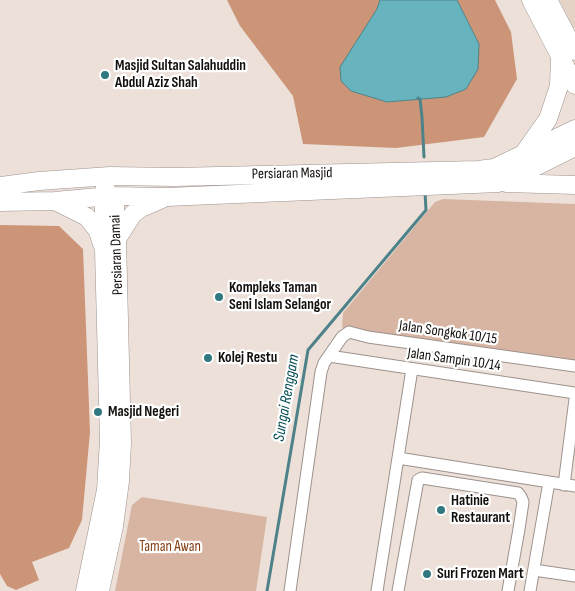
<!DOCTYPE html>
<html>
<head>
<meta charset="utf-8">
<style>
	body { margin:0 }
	canvas { display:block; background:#ece0d9 }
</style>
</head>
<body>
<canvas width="575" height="591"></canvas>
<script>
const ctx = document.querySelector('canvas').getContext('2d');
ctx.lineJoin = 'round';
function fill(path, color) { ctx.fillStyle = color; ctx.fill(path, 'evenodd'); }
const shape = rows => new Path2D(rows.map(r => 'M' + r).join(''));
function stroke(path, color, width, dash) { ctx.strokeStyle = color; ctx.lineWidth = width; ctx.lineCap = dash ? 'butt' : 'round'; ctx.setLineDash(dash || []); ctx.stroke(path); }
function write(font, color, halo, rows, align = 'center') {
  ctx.font = font + ' "Sofia Sans Condensed",sans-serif'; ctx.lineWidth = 4.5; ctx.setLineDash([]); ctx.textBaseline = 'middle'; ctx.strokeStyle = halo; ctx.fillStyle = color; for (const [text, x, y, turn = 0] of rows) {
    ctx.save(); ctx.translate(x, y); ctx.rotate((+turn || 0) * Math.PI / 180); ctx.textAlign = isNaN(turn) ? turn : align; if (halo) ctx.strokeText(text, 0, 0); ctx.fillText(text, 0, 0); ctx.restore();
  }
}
const built = shape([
	[560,0,575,0,575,28,572,26]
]);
const green = shape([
	[443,199,575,204,575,367,355,339,342,327,343,313,435,202],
	[142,497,267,517,256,591,115,591,132,505]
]);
const forest = shape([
	[227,0,380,0,351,91,387,102,446,97,479,44,457,0,495,0,511,32,517,79,484,137,396,148,303,144,293,96,240,26],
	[0,225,59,226,83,249,90,432,82,520,69,548,32,562,39,580,16,590,7,586,0,574]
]);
const water = shape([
	[380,0,457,0,479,44,478,69,466,89,446,97,387,102,351,91,341,81,340,67,377,9,380,0]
]);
const stream = shape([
	[418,98,420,99,422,117,424,157],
	[267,591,308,350,426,210,425,192]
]);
const street = shape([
	[329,356,575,393],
	[398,458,575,486],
	[564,485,575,399],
	[534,570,575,576],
	[290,591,321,372,324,363,342,337,349,332,368,337,575,366],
	[377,591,412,369],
	[398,591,418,480,422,478,518,493,521,497,523,502,519,529,508,591],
	[530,591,549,482]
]);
const primary = shape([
	[531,0,575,85],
	[548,0,575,51],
	[524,153,548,119,559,86,560,57],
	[506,183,575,185],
	[0,186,39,181,110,176,175,177,478,170,494,168,575,129],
	[55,201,87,217,98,231,102,244],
	[0,202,55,201,110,196,167,197,498,183,525,172,575,147],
	[117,239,133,214,141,208,162,199],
	[85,591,106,490,109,440,104,250,104,206,107,200],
	[100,591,114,526,120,481,122,443,117,239,115,205,105,188]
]);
const markers = [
	[105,75,5,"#307880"],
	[219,297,5,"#307880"],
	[208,358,5,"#307880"],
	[98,412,5,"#307880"],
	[441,510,5,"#307880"],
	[427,574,5,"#307880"]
];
const poiNames = [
	["Masjid Sultan Salahuddin",115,66],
	["Abdul Aziz Shah",115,83],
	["Kompleks Taman",229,288],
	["Seni Islam Selangor",229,305],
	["Kolej Restu",218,358],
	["Masjid Negeri",108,412],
	["Hatinie",451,501],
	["Restaurant",451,518],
	["Suri Frozen Mart",437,574]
];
const streetNames = [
	["Persiaran Masjid",292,174,-1],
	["Persiaran Damai",117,255,-92],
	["Jalan Songkok 10/15",448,333,8],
	["Jalan Sampin 10/14",454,360,8]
];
const parkNames = [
	["Taman Awan",170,547]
];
const waterNames = [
	["Sungai Renggam",287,398,-80]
];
fill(built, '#e6d3c8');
fill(green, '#d7b5a2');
fill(forest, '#cc9578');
fill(water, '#67b4be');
stroke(water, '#4e8289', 1);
stroke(stream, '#4e8289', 3);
stroke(street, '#9d928c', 13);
stroke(primary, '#9d928c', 19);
stroke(street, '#fff', 11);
stroke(primary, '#fff', 18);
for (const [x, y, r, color] of markers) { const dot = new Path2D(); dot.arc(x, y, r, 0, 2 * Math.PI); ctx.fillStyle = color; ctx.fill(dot); stroke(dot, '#fff', 2); }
write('bold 15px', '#130f0d', '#fff', poiNames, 'left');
write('15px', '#130f0d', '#fff', streetNames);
write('15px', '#854115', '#fff', parkNames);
write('italic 16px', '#004b52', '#fff', waterNames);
</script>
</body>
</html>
